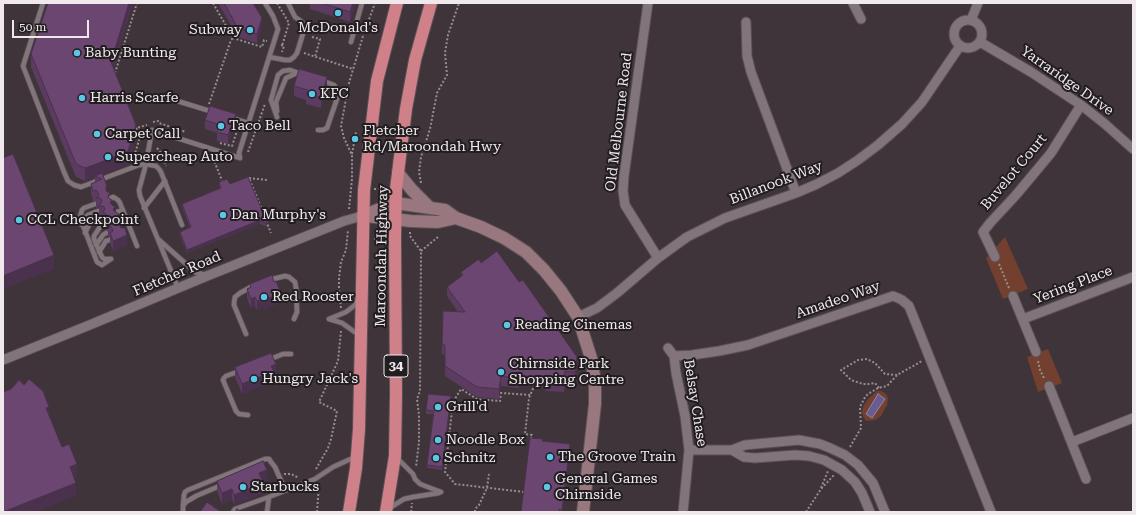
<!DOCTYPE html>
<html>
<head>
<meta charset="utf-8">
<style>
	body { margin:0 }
	#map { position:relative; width:1136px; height:515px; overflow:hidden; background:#3f3439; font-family:"Roboto Serif",serif }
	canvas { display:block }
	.frame { position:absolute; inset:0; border:4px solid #f0e9ec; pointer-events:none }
	.scale { position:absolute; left:12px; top:20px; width:77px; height:18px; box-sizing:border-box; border:2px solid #f0e9ec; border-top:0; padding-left:5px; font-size:12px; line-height:14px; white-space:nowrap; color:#f0e9ec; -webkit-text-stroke:3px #221d20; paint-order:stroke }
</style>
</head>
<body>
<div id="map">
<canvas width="1136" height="515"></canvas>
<div class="frame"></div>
<div class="scale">50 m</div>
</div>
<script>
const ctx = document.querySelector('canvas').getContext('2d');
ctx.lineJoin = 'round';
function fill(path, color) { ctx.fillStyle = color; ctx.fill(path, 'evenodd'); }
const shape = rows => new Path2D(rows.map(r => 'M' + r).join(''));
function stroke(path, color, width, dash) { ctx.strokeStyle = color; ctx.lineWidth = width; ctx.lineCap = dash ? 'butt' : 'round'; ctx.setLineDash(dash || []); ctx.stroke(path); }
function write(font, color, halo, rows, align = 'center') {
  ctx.font = font + ' "Roboto Serif",serif'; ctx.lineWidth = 4; ctx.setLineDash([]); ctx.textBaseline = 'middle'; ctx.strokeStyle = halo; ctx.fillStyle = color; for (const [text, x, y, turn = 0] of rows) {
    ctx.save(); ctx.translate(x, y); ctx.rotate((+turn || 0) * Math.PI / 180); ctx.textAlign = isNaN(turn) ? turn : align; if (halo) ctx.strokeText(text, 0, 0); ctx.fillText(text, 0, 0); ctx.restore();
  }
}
const green = shape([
	[1005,237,1028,289,1003,299,986,258],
	[1048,349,1062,383,1038,392,1027,357],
	[877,391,881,391,886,394,888,398,887,405,881,416,875,420,866,421,863,416,862,411,864,405,868,399]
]);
const water = shape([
	[878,394,885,399,872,418,866,414,878,394]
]);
const path = shape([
	[213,3,233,38,262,47,264,40,267,41],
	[277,3,289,23,282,46],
	[312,37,320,39,315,57],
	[281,45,284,46,282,52],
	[304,53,353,69],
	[115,73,137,3],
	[209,104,231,40,233,38],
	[153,122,158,121,159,123,186,132],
	[220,143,232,146,238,128],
	[157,148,162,154,166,166],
	[248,152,265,104],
	[352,154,356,132],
	[213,158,223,183],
	[133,160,140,137,136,128,147,125],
	[249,178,267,180],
	[247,179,249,178,264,215],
	[421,183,419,172,421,157,430,129,437,93,447,75,445,53,448,35,459,3],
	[374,189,382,189,385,190],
	[349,209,352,179,352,155,344,138,341,126,349,83,363,36,375,3],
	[266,221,271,233],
	[410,232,410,236,421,251,420,391,417,399,419,415,419,442,416,467],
	[374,239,385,237],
	[421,251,438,237],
	[999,264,1009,288],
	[341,308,339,290,339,278,341,262,346,250,348,230],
	[1038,361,1040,370,1044,378],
	[879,388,875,383,869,384,863,384,851,380,841,370,858,360,867,359,875,363,885,374,897,375],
	[531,439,532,435,525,434,529,398,534,386],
	[850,447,861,428,860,407,865,397,868,394,878,388,887,386,897,375,922,361],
	[316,469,328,448,331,439,337,411,319,402,338,361,341,331],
	[284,474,291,474,299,478],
	[821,488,828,471],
	[524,492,455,484,445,472,453,402,461,389,477,399,500,401,501,393,531,395],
	[317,512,319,485],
	[411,512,412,503],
	[475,512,475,509,479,505,487,488,489,474],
	[806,512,821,489,834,475]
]);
const lane = shape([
	[43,3,23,66,64,172,68,181,74,185,81,187,139,165,146,164,156,166,159,169,161,172,182,225],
	[288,3,295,17,302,22],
	[351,42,362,3],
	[269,57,285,60,290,60,294,57,297,53,305,27],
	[171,99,213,112],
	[277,111,276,102,286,78,297,73],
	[277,117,271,100,278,75,283,71,290,70,304,75],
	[232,118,248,123],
	[318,130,323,130,327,128,339,93,334,85,323,81],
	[109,199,113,197,115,198,118,200,120,203,137,246],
	[95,204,84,208,82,210,80,217,82,223,97,262,102,265,111,259],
	[144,208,165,181],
	[114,213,123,210],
	[117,220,126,217],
	[82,225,85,218,88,215,98,211],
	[103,226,100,227,94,236,94,239,102,257,104,259,110,259],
	[85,233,89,225,91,223,101,219],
	[158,239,195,272,205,275],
	[96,245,103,235,106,233],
	[99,252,106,241,109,240],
	[269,280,285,276,289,277,295,282,296,288,297,312,294,319],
	[178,288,140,196,139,190,146,164,152,130,240,158,239,153,278,29,273,16,265,3],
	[329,319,346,312,355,305,358,299],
	[329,319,342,323,359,335],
	[246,334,234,305,234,303,235,297,240,293,251,287],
	[268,360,283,354,291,354],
	[240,371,226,376,224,378,223,380,236,411,239,414,248,415],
	[396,457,413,474,415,479,420,484,441,492],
	[183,506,184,495,185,492,188,490,265,459,269,459,271,462,275,467,282,483,287,490],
	[388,509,404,499,413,497,439,493],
	[183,512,183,506,186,502,196,496,222,485],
	[233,512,235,509,269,497],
	[267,512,269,497,315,479,333,467,355,457]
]);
const street = shape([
	[648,3,624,176,623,191,625,205,658,258],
	[853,3,861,19],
	'954 34a14 14 0 1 1 28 0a14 14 0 1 1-28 0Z',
	[971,20,978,3],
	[746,22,747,56,751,72,796,193],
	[980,42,1031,72,1081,105,1105,124,1133,149],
	[995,257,983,232,990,223,1016,195,1051,153,1081,105],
	[1013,296,1036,352],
	[578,317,597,308,617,293,658,258,687,237,725,218,796,193,817,184,838,173,858,160,878,145,902,124,922,102,960,46],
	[1023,319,1133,277],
	[668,348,674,356,676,373,685,416,689,450,683,512],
	[674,356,692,355,719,351,748,345,893,296,898,298,902,300,909,306,991,512],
	[3,360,92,324,207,276,344,221,362,216],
	[1049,386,1086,479],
	[1072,442,1133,418],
	[689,450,732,450,745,445,799,440,820,444,830,448,845,455,858,465,873,483,885,512],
	[732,450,744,457,755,458,795,455,809,456,824,460,842,470,855,482,862,493,870,512]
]);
const secondary = shape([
	[398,173,412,190,429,207],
	[362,216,395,203,445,210,456,218,481,227,504,238,526,252,544,270,561,291,578,317,591,358,595,382,595,404,583,512],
	[366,216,411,221,438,222,456,218]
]);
const highway = shape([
	[349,512,356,468,359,429,364,190,377,81,397,3],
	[386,512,395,456,396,394,395,237,396,189,406,109,415,60,431,3]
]);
const wall = shape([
	[48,3,133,3,114,67,136,138,128,164,103,174,107,192,122,228,127,245,113,251,110,243,110,237,108,237,108,230,105,230,105,223,103,222,103,216,99,216,99,207,96,208,96,201,93,201,91,194,91,184,95,182,95,178,85,181,76,177,31,67,31,54],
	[218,3,253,3,262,27,257,43,238,37],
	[310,3,356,3,350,22,310,9],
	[294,86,327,87,321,108,306,104,306,100,294,96],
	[205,120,236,123,228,144,217,141,217,133,205,129],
	[219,182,230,184,270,220,268,220,266,226,260,224,187,253,180,235,180,232,190,228,182,207,182,204,220,188,219,186],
	[481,263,577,366,575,382,565,381,564,392,547,391,540,387,534,386,526,386,518,388,501,386,499,399,477,397,445,376,445,355,442,354,442,345,458,312,447,296,447,287,461,277,461,272],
	[250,284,281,302,264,309,264,307,257,310,255,306,251,308,247,298,247,289,250,288],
	[235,367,276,374,274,375,274,381,242,394,235,377],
	[451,400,442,470,427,468,433,414,426,414,426,410],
	[543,441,570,448,562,512,521,512],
	[267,480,262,482,263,493,234,505,232,499,222,504,217,491,217,481]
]);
const shadedWall = shape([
	[129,3,133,3,111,75,111,62],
	[353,3,356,3,350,22,350,12],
	[262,18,262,27,257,43,257,34],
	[327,77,327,87,321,108,321,98],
	[236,114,236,123,228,144,228,135],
	[136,125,136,138,128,164,97,177,95,176,95,178,85,181,85,168],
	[107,186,107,196,106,197,106,187],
	[112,200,112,210,110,212,110,202],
	[116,206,116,216,113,219,113,209],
	[119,214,119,224,116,229,117,216],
	[270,216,270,220,268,220,266,226,266,223,268,217],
	[260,220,260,224,187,253,187,250],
	[122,221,122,231,120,233,120,223],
	[127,235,127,245,113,251,113,241],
	[54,255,54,269,3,289,3,276],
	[281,293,281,302,264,309,264,300],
	[255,297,255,306,251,308,251,299],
	[264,298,264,307,257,310,257,301],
	[577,357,577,366,575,382,575,372],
	[276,364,276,374,274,375,274,381,242,394,242,384,271,366],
	[565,371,565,381,564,392,564,383],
	[501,376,501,386,499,399,499,389],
	[526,376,526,386,518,388,518,379],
	[451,396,451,400,442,470,442,467],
	[49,407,49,420,46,408],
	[570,444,570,448,562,512,562,510],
	[77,464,77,477,70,480,70,467],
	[267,470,267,480,259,484,259,473],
	[76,483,76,496,36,512,3,512],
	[263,483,263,493,234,505,234,495],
	[232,489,232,499,222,504,222,493]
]);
const building = shape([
	[48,3,129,3,111,62,136,125,128,151,99,163,85,168,76,164,31,54,48,3],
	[224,3,253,3,262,18,257,34,238,28,224,3],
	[322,3,353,3,350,12,322,3],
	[299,69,327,77,321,98,306,94,308,90,294,86,299,69],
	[210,106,236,114,228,135,217,132,220,125,205,120,210,106],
	[13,154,54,255,3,276,3,158,13,154],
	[102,173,107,186,106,187,106,190,107,192,110,192,108,197,110,199,112,200,110,202,111,204,113,206,116,206,113,209,114,211,119,214,117,216,116,219,118,221,122,221,120,223,120,226,121,228,125,228,127,235,113,241,110,233,113,231,112,228,110,226,108,226,109,224,109,221,107,219,105,219,107,215,105,213,103,212,104,211,105,208,103,206,99,206,99,205,101,203,102,200,99,197,96,198,99,195,98,192,96,190,93,191,91,184,102,179,95,176,102,173],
	[248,177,263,213,270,216,268,217,266,223,260,220,187,250,180,232,191,227,182,204,221,188,219,182,227,179,230,184,248,177],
	[497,251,519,282,523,280,577,357,575,372,565,371,564,383,547,381,540,377,534,377,526,376,518,379,501,376,499,389,477,387,445,366,445,345,442,345,443,311,465,312,447,287,463,275,461,272,479,259,481,263,497,251],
	[272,275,274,282,276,281,281,293,264,300,264,298,257,301,255,297,251,299,247,289,251,287,250,284,272,275],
	[271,353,276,364,271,366,274,371,242,384,235,367,271,353],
	[29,379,43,391,49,407,46,408,62,447,69,444,77,464,70,467,76,483,3,512,3,392,11,389,19,380,24,385,29,379],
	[428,394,451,396,442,467,427,465,434,411,426,410,428,394],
	[530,438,543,439,542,441,570,444,562,510,559,509,559,512,521,512,530,438],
	[263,461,267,470,259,473,263,483,234,495,232,489,222,493,217,481,263,461],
	[207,502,221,512,200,512,207,502],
	[237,509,241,512,235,512,237,509]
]);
const markers = [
	[338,13,4,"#5bc7e7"],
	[250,30,4,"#5bc7e7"],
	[77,53,4,"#5bc7e7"],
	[312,94,4,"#5bc7e7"],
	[82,98,4,"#5bc7e7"],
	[221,126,4,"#5bc7e7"],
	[97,134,4,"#5bc7e7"],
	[355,139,4,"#5bc7e7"],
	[108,157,4,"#5bc7e7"],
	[223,215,4,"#5bc7e7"],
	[19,220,4,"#5bc7e7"],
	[264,297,4,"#5bc7e7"],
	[507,325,4,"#5bc7e7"],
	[501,372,4,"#5bc7e7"],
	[254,379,4,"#5bc7e7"],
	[438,407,4,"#5bc7e7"],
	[438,440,4,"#5bc7e7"],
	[550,457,4,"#5bc7e7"],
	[436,458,4,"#5bc7e7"],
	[243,487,4,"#5bc7e7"],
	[547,487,4,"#5bc7e7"]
];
const shields = [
	[396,366,24]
];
const shieldNames = [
	["34",396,366]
];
const poiNames = [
	["McDonald's",338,28,"center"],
	["Subway",242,30,"right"],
	["Baby Bunting",85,53],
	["KFC",320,94],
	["Harris Scarfe",90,98],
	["Taco Bell",229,126],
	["Fletcher",363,131],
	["Rd/Maroondah Hwy",363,147],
	["Carpet Call",105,134],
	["Supercheap Auto",116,157],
	["Dan Murphy's",231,215],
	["CCL Checkpoint",27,220],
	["Red Rooster",272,297],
	["Reading Cinemas",515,325],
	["Chirnside Park",509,364],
	["Shopping Centre",509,380],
	["Hungry Jack's",262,379],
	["Grill'd",446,407],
	["Noodle Box",446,440],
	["The Groove Train",558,457],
	["Schnitz",444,458],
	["General Games",555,479],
	["Chirnside",555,495],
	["Starbucks",251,487]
];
const streetNames = [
	["Yarraridge Drive",1067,81,35],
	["Old Melbourne Road",619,122,-83],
	["Buvelot Court",1014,172,-50],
	["Billanook Way",776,183,-21],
	["Maroondah Highway",382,256,-89],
	["Fletcher Road",177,274,-23],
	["Yering Place",1073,285,-21],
	["Amadeo Way",838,300,-19],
	["Belsay Chase",695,403,81]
];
fill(green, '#734030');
fill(water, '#6a5c8f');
stroke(water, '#9286ab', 1);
stroke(lane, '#5a5155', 6);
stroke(street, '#5a5155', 11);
stroke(secondary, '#5a5155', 14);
stroke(highway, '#5a5155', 14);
stroke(path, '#968d91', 2, [2, 2]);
stroke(lane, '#81747a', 4.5);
stroke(street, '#81747a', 9);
stroke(secondary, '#98787e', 12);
stroke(highway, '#cf8089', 12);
fill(wall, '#5b3c60');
fill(shadedWall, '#4a314e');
fill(building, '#6a4670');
stroke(building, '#4a314e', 1);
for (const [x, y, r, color] of markers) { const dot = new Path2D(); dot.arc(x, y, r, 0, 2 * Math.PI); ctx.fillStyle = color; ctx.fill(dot); stroke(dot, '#221d20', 1.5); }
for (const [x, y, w] of shields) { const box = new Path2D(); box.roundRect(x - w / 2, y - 11, w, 22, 3); ctx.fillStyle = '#221d20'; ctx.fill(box); stroke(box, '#f0e9ec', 1); }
write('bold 13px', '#f0e9ec', null, shieldNames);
write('14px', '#f0e9ec', '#221d20', poiNames, 'left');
write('14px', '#f0e9ec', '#221d20', streetNames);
</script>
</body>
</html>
